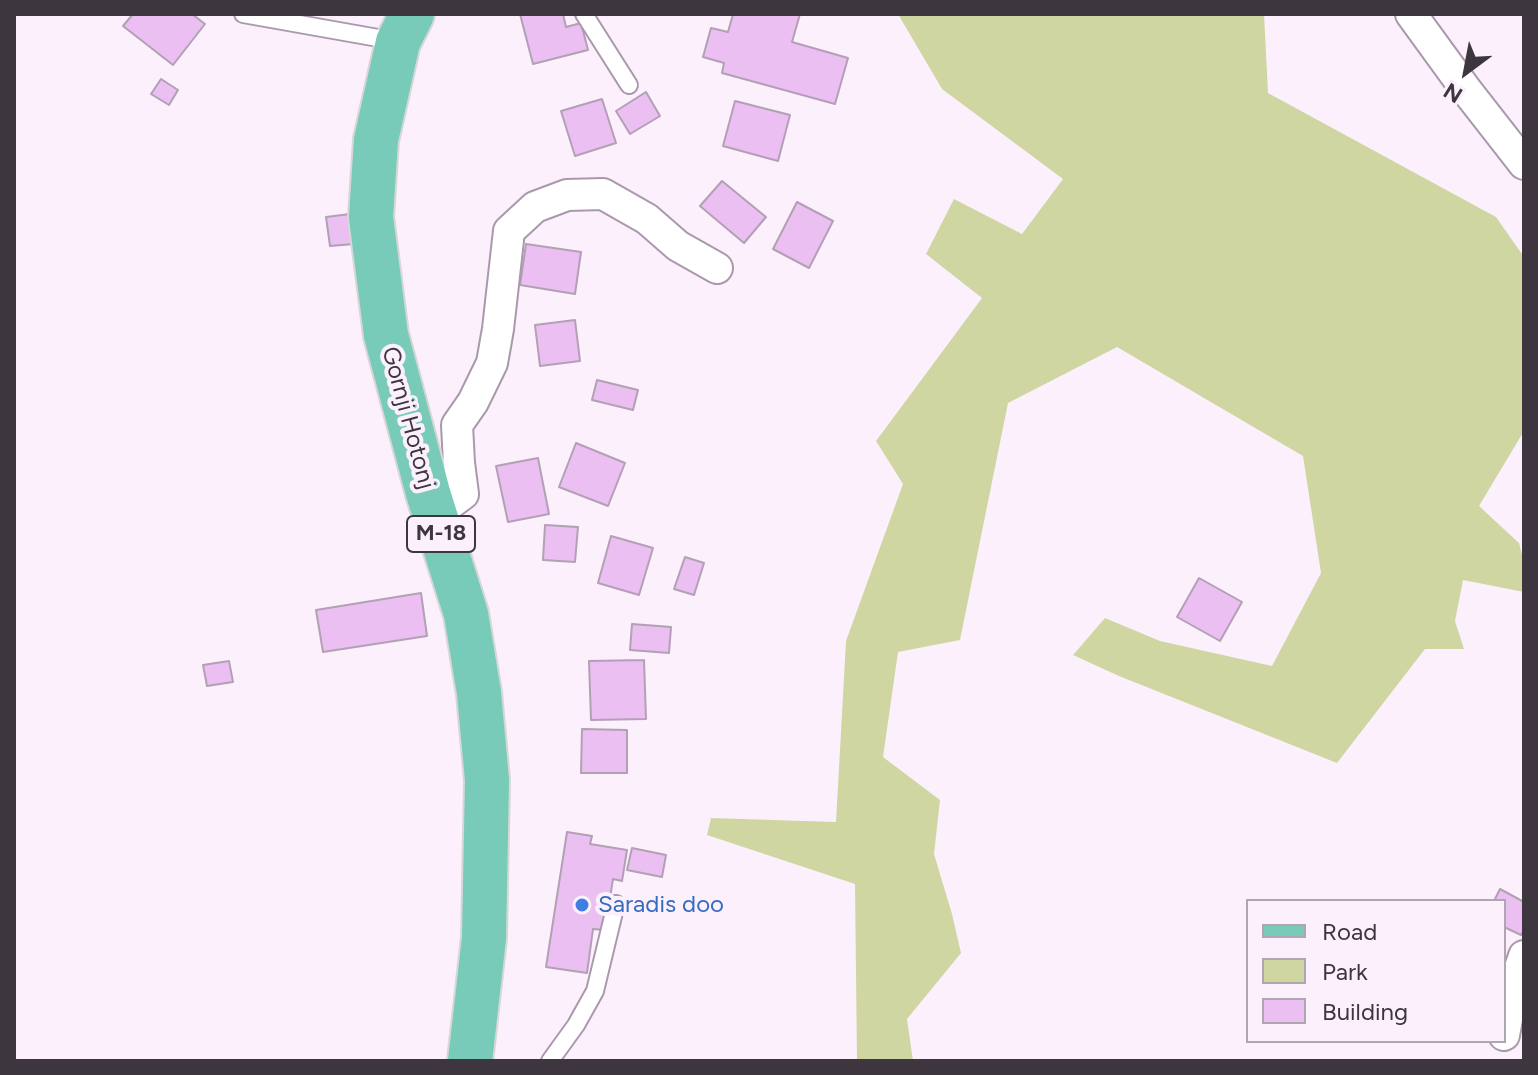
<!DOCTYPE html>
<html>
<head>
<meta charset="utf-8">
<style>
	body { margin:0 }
	#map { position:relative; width:1538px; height:1075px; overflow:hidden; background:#fcf0fd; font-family:Figtree,sans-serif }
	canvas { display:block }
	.frame { position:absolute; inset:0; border:16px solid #3e363e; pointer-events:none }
	.legend { position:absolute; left:1246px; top:899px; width:260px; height:144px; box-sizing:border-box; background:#fcf0fd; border:2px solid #b0a6b1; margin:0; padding:10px 14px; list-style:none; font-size:24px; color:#3e363e }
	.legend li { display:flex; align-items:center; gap:16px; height:40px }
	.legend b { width:40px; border:2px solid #b0a6b1 }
	.north { position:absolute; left:1426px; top:32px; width:80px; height:80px; -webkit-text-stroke:6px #fcf0fd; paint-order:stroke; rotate:212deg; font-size:22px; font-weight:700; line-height:32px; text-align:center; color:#3e363e }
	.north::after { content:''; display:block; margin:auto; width:28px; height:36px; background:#3e363e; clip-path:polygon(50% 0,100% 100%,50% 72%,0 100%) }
</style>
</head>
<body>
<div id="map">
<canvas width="1538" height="1075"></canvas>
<div class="frame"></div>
<ul class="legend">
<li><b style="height:10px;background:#77cbb8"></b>Road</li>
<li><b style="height:22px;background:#d0d6a2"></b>Park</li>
<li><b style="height:22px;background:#ecbff2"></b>Building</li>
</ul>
<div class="north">N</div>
</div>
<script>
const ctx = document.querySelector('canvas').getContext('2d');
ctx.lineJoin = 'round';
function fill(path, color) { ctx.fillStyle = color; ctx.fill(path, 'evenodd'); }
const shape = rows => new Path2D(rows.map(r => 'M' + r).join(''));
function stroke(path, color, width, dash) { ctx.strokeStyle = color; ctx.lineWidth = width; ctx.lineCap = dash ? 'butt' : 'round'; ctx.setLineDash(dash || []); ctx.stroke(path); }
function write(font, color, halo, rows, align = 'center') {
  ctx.font = font + ' Figtree,sans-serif'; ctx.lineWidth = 8; ctx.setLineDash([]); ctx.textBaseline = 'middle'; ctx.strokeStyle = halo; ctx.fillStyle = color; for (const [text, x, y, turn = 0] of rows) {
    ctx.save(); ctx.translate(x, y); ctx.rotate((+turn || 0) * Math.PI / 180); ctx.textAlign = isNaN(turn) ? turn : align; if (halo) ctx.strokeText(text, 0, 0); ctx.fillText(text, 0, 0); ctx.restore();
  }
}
const green = shape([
	[898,14,1264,14,1268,93,1496,217,1524,257,1524,431,1479,506,1519,543,1524,563,1524,592,1463,580,1455,621,1464,649,1425,649,1337,763,1119,676,1073,655,1105,618,1160,641,1272,666,1321,573,1303,456,1117,347,1008,403,960,640,898,652,883,757,940,800,934,854,952,914,961,953,907,1019,913,1061,857,1061,855,884,707,835,711,818,836,822,846,641,903,484,876,441,982,298,926,254,954,199,1022,234,1063,179,942,89]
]);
const building = shape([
	[133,14,192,14,205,24,173,65,123,26,133,14],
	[520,14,563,14,566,27,581,23,588,50,533,64,520,14],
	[733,14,800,14,792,42,848,58,835,104,722,73,724,63,703,57,711,28,728,32,733,14],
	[161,79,178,90,169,105,151,94,161,79],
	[646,92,660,116,630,134,616,111,646,92],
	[602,99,616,143,575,156,561,111,602,99],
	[735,101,790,115,778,161,723,146,735,101],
	[722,181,766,217,744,243,700,206,722,181],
	[797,202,833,221,809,268,773,249,797,202],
	[350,214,354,244,330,246,326,217,350,214],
	[526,244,581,252,575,294,520,285,526,244],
	[575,320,580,361,540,366,535,325,575,320],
	[597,380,638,390,633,410,592,400,597,380],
	[576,443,625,463,608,506,559,487,576,443],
	[538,458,549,514,508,522,496,466,538,458],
	[545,525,578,527,575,562,543,560,545,525],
	[611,536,653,548,639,595,598,583,611,536],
	[685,557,704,563,694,595,674,589,685,557],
	[1199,578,1242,602,1220,641,1177,617,1199,578],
	[421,593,427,636,323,652,316,610,421,593],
	[632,624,671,627,669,653,630,650,632,624],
	[644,660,646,719,591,720,589,661,644,660],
	[229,661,233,682,207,686,203,665,229,661],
	[582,729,627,730,627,773,581,773,582,729],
	[567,832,592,836,590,844,627,850,622,881,613,879,605,930,593,929,587,973,546,967,567,832],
	[632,848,666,855,662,877,627,870,632,848],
	[1500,889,1524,902,1524,930,1521,935,1504,927,1504,901,1494,901,1500,889]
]);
const service = shape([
	[243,14,395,41],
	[584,14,629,85],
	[550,1061,576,1025,595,991,616,904]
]);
const minor = shape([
	[1411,14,1467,91,1524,164],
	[435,515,463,494,459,463,457,425,473,402,492,363,498,329,509,231,535,207,567,195,603,194,647,219,678,246,717,268],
	[1504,1035,1512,992,1524,956]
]);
const primary = shape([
	[412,14,398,42,376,140,371,217,386,335,428,493,466,614,479,693,487,780,484,938,470,1061]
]);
const markers = [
	[582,905,8,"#3f7fe0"]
];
const shields = [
	[441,534,68]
];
const shieldNames = [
	["M-18",441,534]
];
const streetNames = [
	["Gornji Hotonj",408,418,75]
];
const shopNames = [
	["Saradis doo",598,905]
];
fill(green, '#d0d6a2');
fill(building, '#ecbff2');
stroke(building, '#b2a0b4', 2);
stroke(service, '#aa98ad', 20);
stroke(minor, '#aa98ad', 34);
stroke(primary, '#d8d7d8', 48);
stroke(service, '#fff', 16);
stroke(minor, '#fff', 30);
stroke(primary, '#77cbb8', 44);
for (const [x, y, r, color] of markers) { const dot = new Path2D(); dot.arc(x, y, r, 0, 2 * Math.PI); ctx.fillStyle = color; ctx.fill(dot); stroke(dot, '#fcf0fd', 3); }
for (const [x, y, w] of shields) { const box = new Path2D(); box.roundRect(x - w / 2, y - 18, w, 36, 6); ctx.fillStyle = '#fcf0fd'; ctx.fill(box); stroke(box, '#3e363e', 2); }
write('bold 22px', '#3e363e', null, shieldNames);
write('24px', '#3e363e', '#fcf0fd', streetNames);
write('24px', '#366cbe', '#fcf0fd', shopNames, 'left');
</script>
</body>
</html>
